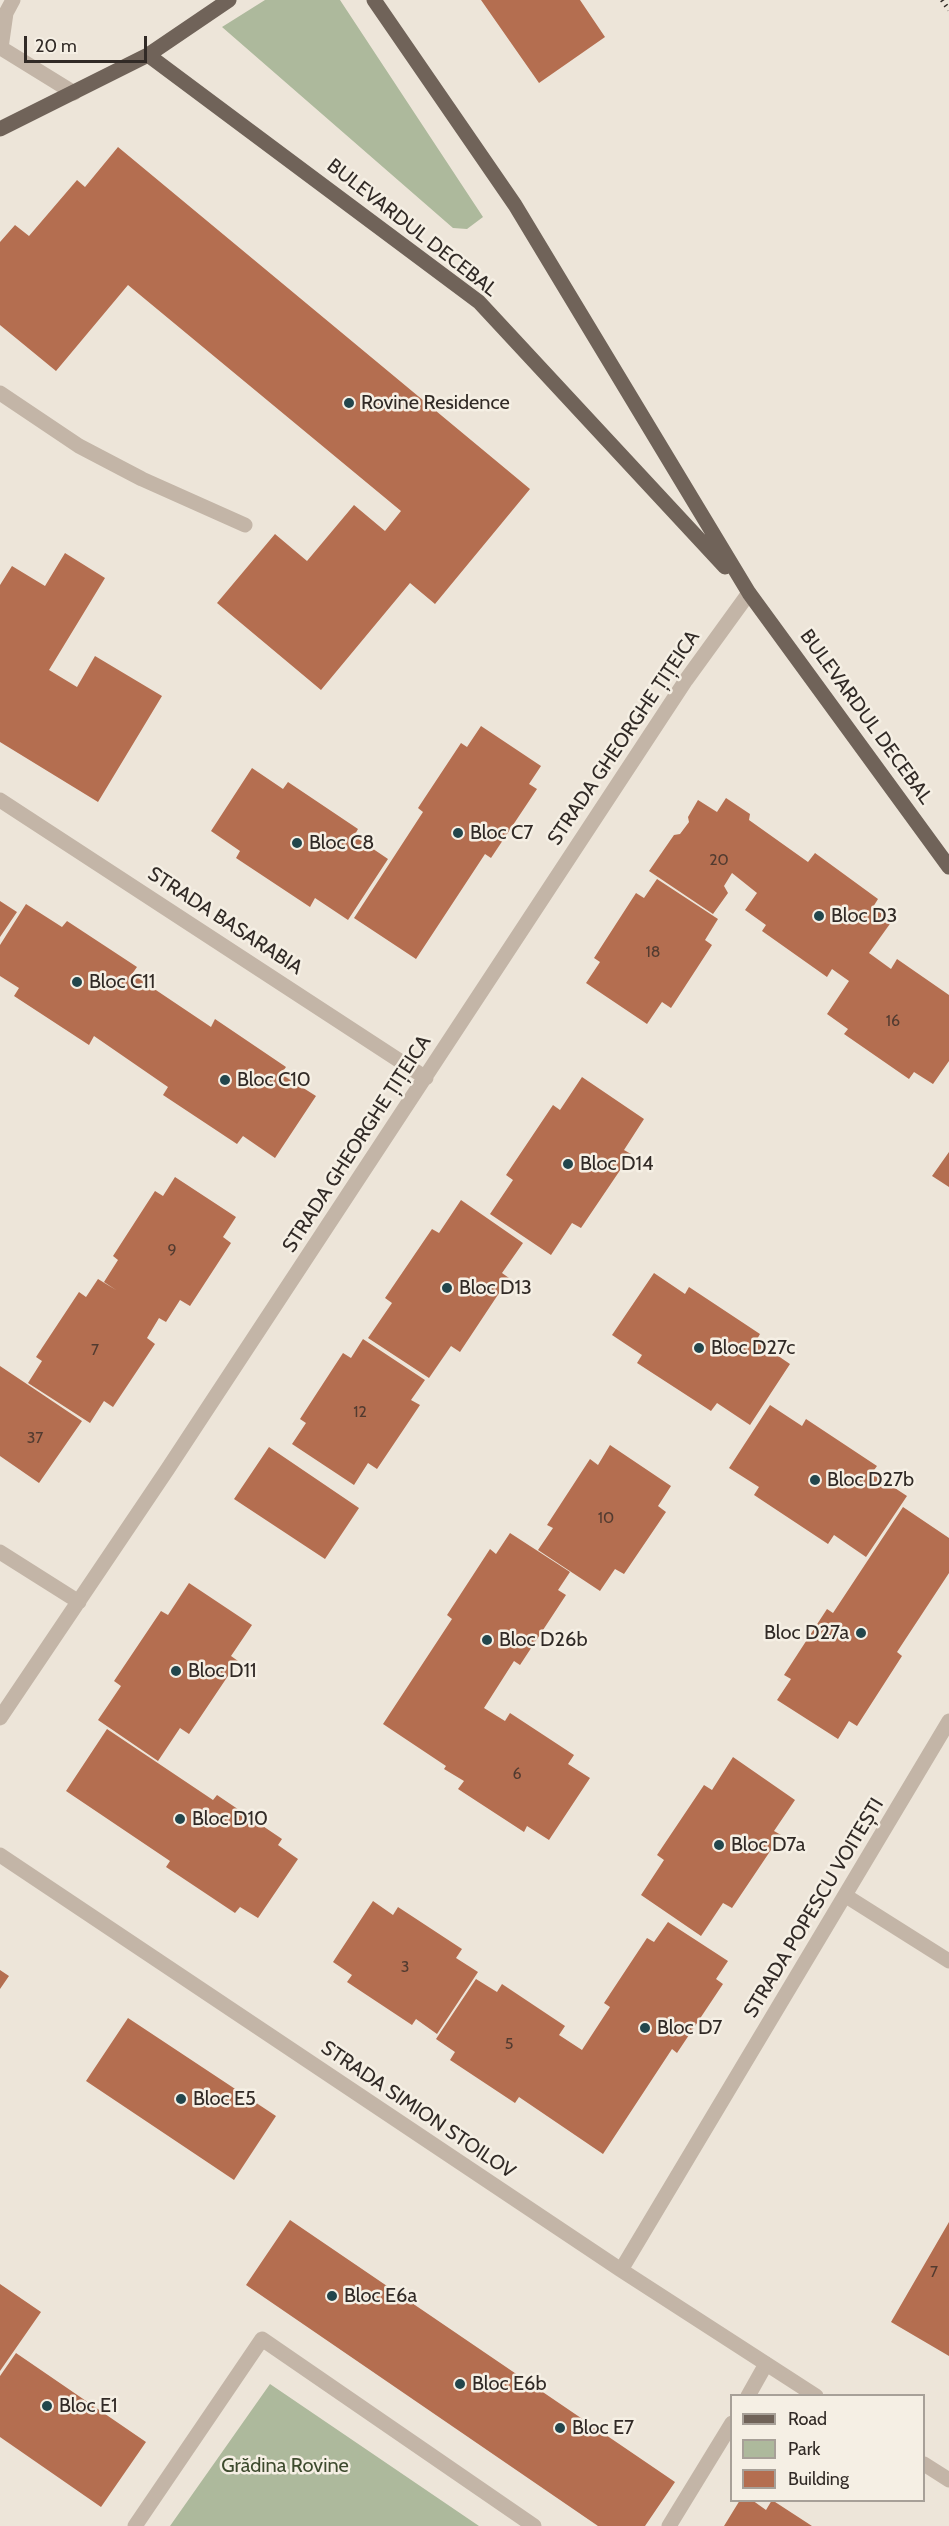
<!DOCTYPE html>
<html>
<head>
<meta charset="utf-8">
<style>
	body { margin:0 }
	#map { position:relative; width:949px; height:2526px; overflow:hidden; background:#ede5d9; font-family:Cabin,sans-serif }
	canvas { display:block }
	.legend { position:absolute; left:730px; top:2394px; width:195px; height:108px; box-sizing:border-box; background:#f5efe4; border:2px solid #a7a098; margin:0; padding:8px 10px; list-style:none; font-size:18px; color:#312a26 }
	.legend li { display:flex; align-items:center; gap:12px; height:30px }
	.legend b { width:30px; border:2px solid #a7a098 }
	.scale { position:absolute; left:24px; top:36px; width:123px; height:27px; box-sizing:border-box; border:3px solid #312a26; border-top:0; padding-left:8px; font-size:18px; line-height:21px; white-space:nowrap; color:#312a26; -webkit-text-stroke:4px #f5efe4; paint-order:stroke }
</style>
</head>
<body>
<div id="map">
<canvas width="949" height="2526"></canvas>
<ul class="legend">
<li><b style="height:8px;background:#706359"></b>Road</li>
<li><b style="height:16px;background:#adb99c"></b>Park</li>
<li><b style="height:16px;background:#b46e50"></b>Building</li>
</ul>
<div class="scale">20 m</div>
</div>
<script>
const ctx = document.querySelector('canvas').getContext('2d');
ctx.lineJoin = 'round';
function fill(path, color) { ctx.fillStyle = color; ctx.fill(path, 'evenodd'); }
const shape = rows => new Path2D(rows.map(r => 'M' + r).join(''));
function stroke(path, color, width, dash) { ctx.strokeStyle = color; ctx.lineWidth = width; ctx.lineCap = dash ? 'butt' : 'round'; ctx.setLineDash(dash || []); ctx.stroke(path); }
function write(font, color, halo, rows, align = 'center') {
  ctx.font = font + ' Cabin,sans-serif'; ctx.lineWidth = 5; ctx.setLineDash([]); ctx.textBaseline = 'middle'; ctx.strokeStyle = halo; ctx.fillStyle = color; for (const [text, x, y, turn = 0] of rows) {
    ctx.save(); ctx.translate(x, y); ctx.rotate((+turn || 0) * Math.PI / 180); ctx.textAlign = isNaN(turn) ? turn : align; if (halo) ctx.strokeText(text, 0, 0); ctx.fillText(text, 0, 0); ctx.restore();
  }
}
const green = shape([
	[265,0,340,0,483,217,467,229,453,228,222,27],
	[270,2384,479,2526,170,2526]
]);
const building = shape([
	[481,0,580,0,605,37,539,83],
	[118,147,530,489,435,604,410,583,321,690,217,603,275,534,307,561,354,505,385,531,401,511,128,285,56,371,0,325,0,242,15,225,29,236,77,180,85,187],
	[65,553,105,578,49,670,77,687,95,656,162,696,98,802,0,742,0,585,12,566,45,586],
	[481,726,541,766,529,784,537,789,491,858,485,854,416,959,354,918,423,812,418,808,461,743,467,747],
	[252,768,283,789,288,782,358,829,354,836,388,859,348,920,315,898,310,907,236,858,240,851,211,831],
	[726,798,750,814,749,820,808,862,815,853,878,899,873,907,892,921,869,953,891,969,897,959,949,995,949,1061,933,1084,914,1072,909,1079,844,1034,848,1029,827,1014,849,981,832,969,827,977,762,931,766,925,745,910,757,893,732,873,724,886,728,893,713,914,649,871,674,835,680,834,689,822,688,817,698,800,717,812],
	[657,879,718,919,705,940,712,945,671,1008,662,1002,647,1024,586,983,600,962,594,958,636,893,644,898],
	[0,901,17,912,0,937],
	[26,904,62,927,67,921,137,967,132,974,211,1027,215,1019,286,1067,281,1074,316,1096,275,1158,243,1136,237,1144,163,1095,168,1087,94,1036,89,1045,14,996,19,988,0,976,0,945],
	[582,1077,644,1119,624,1150,631,1154,581,1228,572,1223,551,1255,490,1214,513,1180,506,1175,553,1105,560,1110],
	[949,1152,949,1187,932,1176],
	[175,1177,236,1217,223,1237,231,1243,190,1306,180,1300,166,1322,159,1318,147,1338,155,1344,113,1407,104,1401,90,1423,28,1383,42,1361,36,1357,79,1292,86,1297,98,1279,116,1290,104,1282,118,1260,113,1256,155,1191,163,1196],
	[461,1200,523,1243,502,1273,509,1278,460,1352,451,1346,429,1378,368,1338,392,1303,385,1298,432,1229,439,1233],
	[654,1273,685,1294,689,1287,760,1334,756,1341,790,1364,750,1425,717,1403,711,1411,637,1363,642,1355,612,1335],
	[363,1339,425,1380,411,1400,420,1405,377,1469,368,1463,354,1485,292,1444,306,1423,300,1419,343,1353,351,1358],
	[0,1366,82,1421,39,1483,0,1456],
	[770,1405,802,1426,806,1419,877,1466,872,1473,907,1496,866,1557,834,1535,828,1544,754,1495,759,1487,729,1468],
	[610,1445,671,1486,658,1506,666,1512,624,1574,615,1569,600,1591,538,1550,553,1528,547,1525,590,1459,598,1465],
	[269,1447,359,1508,325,1559,234,1499],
	[903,1507,949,1538,949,1573,897,1652,902,1656,857,1726,849,1721,838,1739,777,1700,791,1679,784,1675,827,1609,833,1613],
	[510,1533,570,1572,558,1590,566,1595,520,1665,514,1661,484,1708,505,1721,510,1713,574,1755,568,1764,590,1778,549,1840,527,1826,524,1832,458,1789,464,1781,444,1769,446,1766,383,1724,452,1619,447,1615,490,1549,496,1554],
	[189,1583,252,1625,231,1656,238,1661,189,1734,180,1728,158,1761,98,1720,121,1686,114,1681,161,1611,168,1615],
	[107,1729,213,1800,217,1795,282,1839,278,1845,298,1859,258,1918,240,1907,235,1913,166,1867,170,1861,66,1791],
	[733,1757,795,1800,774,1831,781,1835,732,1908,723,1903,701,1936,641,1895,664,1860,657,1855,704,1785,712,1790],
	[373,1901,393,1915,398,1907,462,1949,456,1958,478,1972,437,2034,416,2019,412,2025,347,1982,352,1975,333,1962],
	[668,1922,728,1961,716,1979,723,1984,677,2053,672,2049,603,2154,519,2097,515,2103,450,2060,455,2052,436,2039,476,1979,497,1992,502,1984,565,2026,559,2035,582,2050,610,2007,604,2003,647,1938,654,1942],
	[0,1970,9,1976,0,1989],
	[128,2018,276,2116,234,2180,86,2081],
	[290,2220,675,2482,645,2526,598,2526,246,2285],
	[949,2222,949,2356,891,2322],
	[0,2284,41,2312,0,2371],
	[16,2353,146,2442,101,2507,0,2437,0,2376],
	[740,2500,752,2500,766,2510,772,2500,812,2526,724,2526]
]);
const service = shape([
	[13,0,6,13,1,48,74,93],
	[0,393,79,446,142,479,245,525],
	[748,2396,766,2364],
	[135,2526,262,2339,534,2526],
	[669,2526,732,2423]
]);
const minor = shape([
	[0,800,426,1078],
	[0,1552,79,1602],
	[0,1718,167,1470,686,680,749,593],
	[0,1855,621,2270,816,2396],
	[846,1896,949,1961],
	[621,2270,949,1721],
	[924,2464,949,2480]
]);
const primary = shape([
	[374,0,515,205,749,593,949,867],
	[148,55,479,302,725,567],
	[0,129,148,55,229,0]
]);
const rail = shape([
	[942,0,949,10]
]);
const markers = [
	[349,403,6,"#22464c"],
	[458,833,6,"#22464c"],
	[297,843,6,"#22464c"],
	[819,916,6,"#22464c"],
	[77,982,6,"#22464c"],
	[225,1080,6,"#22464c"],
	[568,1164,6,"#22464c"],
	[447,1288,6,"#22464c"],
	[699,1348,6,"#22464c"],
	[815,1480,6,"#22464c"],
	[861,1633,6,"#22464c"],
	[487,1640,6,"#22464c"],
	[176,1671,6,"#22464c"],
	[180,1819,6,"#22464c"],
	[719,1845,6,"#22464c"],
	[645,2028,6,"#22464c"],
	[181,2099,6,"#22464c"],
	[332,2296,6,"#22464c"],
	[460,2384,6,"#22464c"],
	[47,2406,6,"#22464c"],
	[560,2428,6,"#22464c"]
];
const numberNames = [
	["20",719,860],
	["18",653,952],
	["16",893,1021],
	["9",172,1250],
	["7",95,1350],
	["12",360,1412],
	["37",35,1438],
	["10",606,1518],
	["6",517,1774],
	["3",405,1967],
	["5",509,2044],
	["7",934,2272]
];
const streetNames = [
	["BULEVARDUL DECEBAL",412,228,38],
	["BULEVARDUL DECEBAL",866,717,54],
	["STRADA GHEORGHE ȚIȚEICA",624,738,-56],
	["STRADA BASARABIA",225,921,33],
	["STRADA GHEORGHE ȚIȚEICA",357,1144,-57],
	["STRADA POPESCU VOITEȘTI",814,1908,-59],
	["STRADA SIMION STOILOV",418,2110,34]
];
const poiNames = [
	["Rovine Residence",361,403],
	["Bloc C7",470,833],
	["Bloc C8",309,843],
	["Bloc D3",831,916],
	["Bloc C11",89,982],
	["Bloc C10",237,1080],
	["Bloc D14",580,1164],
	["Bloc D13",459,1288],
	["Bloc D27c",711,1348],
	["Bloc D27b",827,1480],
	["Bloc D27a",849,1633,"right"],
	["Bloc D26b",499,1640],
	["Bloc D11",188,1671],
	["Bloc D10",192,1819],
	["Bloc D7a",731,1845],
	["Bloc D7",657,2028],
	["Bloc E5",193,2099],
	["Bloc E6a",344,2296],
	["Bloc E6b",472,2384],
	["Bloc E1",59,2406],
	["Bloc E7",572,2428]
];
const parkNames = [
	["Grădina Rovine",285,2466]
];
fill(green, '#adb99c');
fill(building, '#b46e50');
stroke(service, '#c3b5a7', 15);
stroke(minor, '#c3b5a7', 15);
stroke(primary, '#706359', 15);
stroke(rail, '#312a26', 4.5, [1.5, 4.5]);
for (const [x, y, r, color] of markers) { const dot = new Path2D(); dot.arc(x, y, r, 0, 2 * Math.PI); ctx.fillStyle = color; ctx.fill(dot); stroke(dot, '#f5efe4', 2); }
write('16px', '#523b30', null, numberNames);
write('20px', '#312a26', '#f5efe4', streetNames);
write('20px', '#312a26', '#f5efe4', poiNames, 'left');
write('20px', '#3e4b2e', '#f5efe4', parkNames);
</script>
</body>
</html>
